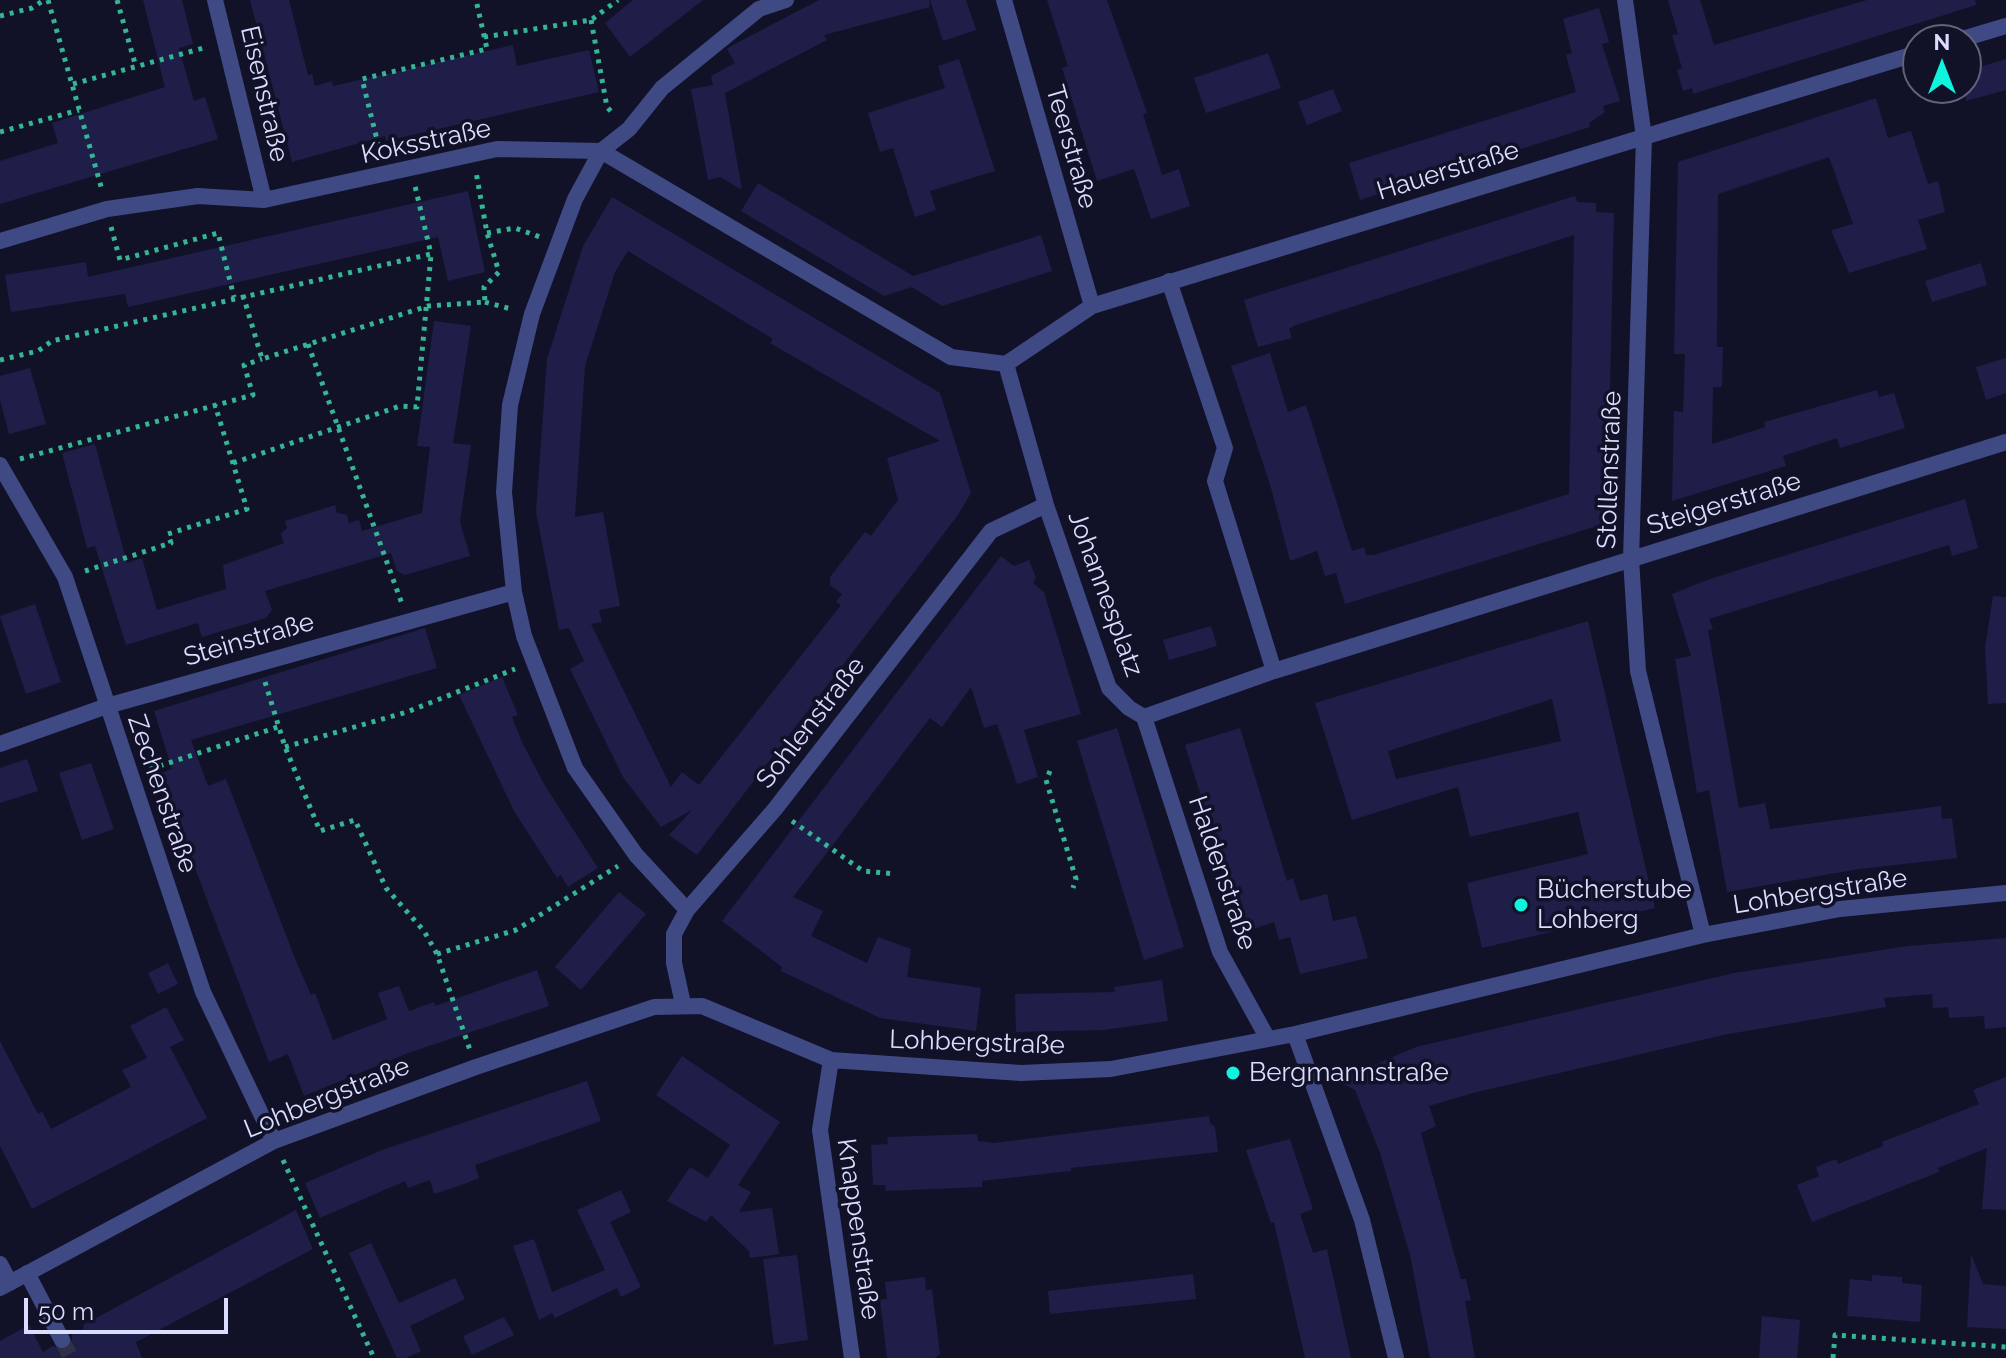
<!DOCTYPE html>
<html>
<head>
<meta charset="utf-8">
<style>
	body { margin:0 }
	#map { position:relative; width:2006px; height:1358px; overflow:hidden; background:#111228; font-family:Raleway,sans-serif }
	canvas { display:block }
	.north { position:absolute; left:1902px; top:24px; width:80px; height:80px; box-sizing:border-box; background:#111228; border:2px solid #61637d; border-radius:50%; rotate:0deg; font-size:22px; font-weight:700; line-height:32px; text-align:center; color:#daddfd }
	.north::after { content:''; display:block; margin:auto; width:28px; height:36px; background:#10f4dd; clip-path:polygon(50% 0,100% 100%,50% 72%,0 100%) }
	.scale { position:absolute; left:24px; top:1298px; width:204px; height:36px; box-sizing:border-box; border:4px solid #daddfd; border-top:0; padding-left:10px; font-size:24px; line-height:28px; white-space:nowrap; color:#daddfd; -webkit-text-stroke:6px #111228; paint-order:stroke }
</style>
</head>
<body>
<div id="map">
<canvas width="2006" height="1358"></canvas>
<div class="north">N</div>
<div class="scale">50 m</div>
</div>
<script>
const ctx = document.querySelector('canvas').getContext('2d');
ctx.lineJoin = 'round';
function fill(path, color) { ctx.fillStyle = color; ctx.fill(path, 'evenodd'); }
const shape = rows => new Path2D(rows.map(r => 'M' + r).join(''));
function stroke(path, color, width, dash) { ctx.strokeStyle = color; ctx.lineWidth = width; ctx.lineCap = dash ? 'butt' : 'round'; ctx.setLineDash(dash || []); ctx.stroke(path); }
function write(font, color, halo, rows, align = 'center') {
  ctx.font = font + ' Raleway,sans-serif'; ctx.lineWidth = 7; ctx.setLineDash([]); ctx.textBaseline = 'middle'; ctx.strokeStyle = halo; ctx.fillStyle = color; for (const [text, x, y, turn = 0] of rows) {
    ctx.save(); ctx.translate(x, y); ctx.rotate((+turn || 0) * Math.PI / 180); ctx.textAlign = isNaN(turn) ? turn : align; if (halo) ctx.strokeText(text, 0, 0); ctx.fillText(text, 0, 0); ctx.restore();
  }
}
const building = shape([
	[143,0,182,0,193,44,179,48,194,101,205,97,218,139,0,204,0,161,58,143,52,123,165,87],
	[250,0,289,0,308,75,312,74,315,86,332,81,333,86,513,45,517,66,589,50,599,92,386,141,385,136,292,162],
	[633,0,703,0,630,57,605,23],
	[819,0,929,0,930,7,824,35,827,40,725,93,742,190,720,177,708,180,691,89,713,85,711,76,735,63,727,49,731,46],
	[930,0,966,0,976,30,943,41],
	[1047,0,1107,0,1147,113,1143,114,1162,175,1179,169,1190,206,1151,219,1134,169,1097,181,1062,68,1068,66],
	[1668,0,1700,0,1714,45,1867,0,1975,0,1976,5,1693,94,1692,88,1683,91,1677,70,1682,68,1672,35,1678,34],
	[1599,8,1609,42,1602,44,1620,101,1603,106,1605,112,1589,123,1590,127,1360,200,1349,163,1576,92,1566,55,1572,53,1563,19],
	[1268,53,1281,88,1206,113,1194,78],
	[959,59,995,171,930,191,936,210,915,217,893,148,880,152,868,113,945,88,938,66],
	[2006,59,2006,90,1966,101,1966,71],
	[1333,89,1342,111,1307,125,1298,102],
	[1876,98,1888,138,1911,131,1928,184,1938,181,1945,212,1918,220,1927,249,1849,273,1831,230,1853,224,1829,157,1718,194,1717,347,1723,347,1722,387,1713,387,1712,444,1765,427,1764,422,1877,390,1879,397,1894,393,1905,428,1840,448,1837,438,1783,456,1786,466,1672,501,1674,411,1683,412,1685,354,1674,354,1678,162],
	[758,183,913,276,1041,235,1052,271,942,306,912,287,884,296,741,211],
	[468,191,485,272,448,281,438,237,128,307,125,294,11,312,5,275,86,262,88,277],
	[1575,196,1577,202,1596,203,1596,212,1614,213,1607,523,1345,604,1336,573,1325,576,1317,551,1290,561,1271,488,1231,366,1270,353,1288,412,1306,405,1352,551,1364,547,1366,555,1374,555,1569,494,1574,235,1296,325,1289,329,1292,338,1258,347,1244,300],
	[612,197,940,393,971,493,958,515,697,855,669,835,692,810,661,827,623,777,570,669,584,661,569,628,559,630,536,512,547,359,583,246],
	[628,251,773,339,770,343,940,441,887,458,898,500,871,536,865,532,830,577,830,585,842,594,836,602,841,605,699,785,682,772,671,787,591,624,602,622,599,610,620,606,603,512,575,517,585,366,615,272],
	[1981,263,1987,285,1932,302,1925,281],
	[434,321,471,326,453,443,471,445,460,522,470,556,405,575,397,571,391,553,265,591,272,610,266,618,202,637,198,623,126,645,95,546,87,548,62,453,95,444,127,563,142,558,157,610,226,589,223,565,284,543,281,534,287,528,285,521,335,505,337,513,347,515,349,523,359,520,362,531,422,513,430,447,417,446],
	[2006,358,2006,393,1986,400,1976,367],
	[30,368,46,424,9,434,0,400,0,376],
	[1965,499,1978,548,1952,556,1949,545,1709,619,1713,629,1708,630,1739,808,1765,803,1770,829,1941,806,1942,819,1952,818,1957,858,1859,869,1727,892,1709,790,1697,793,1675,659,1691,656,1672,594,1710,579],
	[1001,556,1014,566,1029,560,1036,578,1033,583,1044,592,1081,714,1024,730,1038,777,1017,784,997,724,984,728,971,687,942,727,930,718,793,897,823,911,811,936,867,963,878,937,911,949,907,977,981,988,976,1031,880,1018,781,971,782,967,722,921],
	[1993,596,2006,597,2006,703,1988,704,1985,648],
	[35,604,61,682,26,694,0,616],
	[1588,621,1655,908,1482,948,1467,883,1588,854,1578,812,1470,837,1458,787,1352,820,1315,703],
	[1552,699,1561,741,1396,779,1388,751],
	[1211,626,1217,646,1169,660,1163,640],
	[425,628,437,668,191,740,208,786,226,779,296,961,311,995,315,993,333,1040,387,1019,378,993,399,986,409,1011,434,1002,435,1006,537,970,549,1006,408,1053,304,1096,288,1054,269,1062,159,774,172,769,154,711],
	[502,677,518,715,512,717,521,740,544,784,598,868,568,887,561,875,557,878,514,811,459,695],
	[1117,728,1184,947,1144,960,1077,741],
	[1240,728,1287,881,1293,878,1300,901,1327,894,1333,921,1356,916,1368,958,1300,974,1290,937,1279,940,1274,922,1244,932,1242,928,1185,745],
	[27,759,38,791,0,803,0,768],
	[91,763,114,829,82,840,59,773],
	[619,892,646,914,581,990,555,967],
	[2006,938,2006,1027,1985,1029,1984,1016,1949,1018,1948,1007,1933,1008,1932,994,1884,998,1886,1007,1723,1035,1473,1093,1429,1106,1436,1126,1421,1133,1461,1279,1466,1279,1471,1300,1465,1301,1475,1358,1430,1358,1410,1255,1380,1153,1355,1090,1337,1081,1416,1047,1734,973,1908,946],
	[168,963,178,984,158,994,148,973],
	[1162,980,1168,1021,1104,1030,1016,1032,1015,994,1115,992,1114,987],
	[166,1007,184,1040,170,1047,207,1118,32,1209,0,1146,0,1041,38,1114,42,1111,51,1129,131,1087,122,1070,147,1058,130,1026],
	[682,1056,780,1122,738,1185,751,1192,739,1212,772,1208,779,1254,750,1258,749,1251,711,1215,706,1222,667,1201,690,1167,708,1178,730,1145,656,1095],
	[2006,1077,2006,1210,1982,1209,1987,1148,1938,1168,1939,1172,1812,1222,1797,1185,1819,1176,1816,1167,1836,1159,1838,1164,1883,1146,1882,1142,1979,1104,1973,1090],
	[587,1081,601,1121,475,1165,479,1178,464,1184,434,1194,430,1180,408,1188,405,1181,320,1218,305,1183,382,1150],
	[1209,1116,1210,1123,1215,1127,1218,1152,1071,1168,1071,1171,982,1181,982,1187,886,1191,885,1185,873,1185,871,1145,888,1144,887,1137,977,1134,978,1141,994,1143],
	[1290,1139,1313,1209,1300,1214,1313,1253,1327,1249,1351,1358,1305,1358,1274,1222,1271,1223,1246,1150],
	[621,1190,631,1212,610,1222,641,1287,621,1297,617,1288,555,1318,552,1313,539,1320,513,1246,534,1239,552,1292,605,1270,577,1210],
	[296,1210,313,1249,136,1342,142,1358,0,1358,0,1341,29,1325,43,1352,53,1346,66,1350,72,1345,72,1335,84,1328,83,1325],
	[371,1243,399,1303,455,1278,465,1299,410,1326,421,1351,406,1358,397,1358,349,1253],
	[1971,1254,1983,1284,2006,1286,2006,1329,1967,1327],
	[797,1255,808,1340,774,1345,763,1259],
	[1193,1274,1196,1299,1050,1314,1048,1291],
	[1872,1275,1902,1277,1902,1283,1922,1285,1920,1322,1847,1316,1850,1279,1872,1281],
	[925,1277,926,1290,932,1289,940,1354,935,1358,887,1358,880,1300,887,1299,885,1282],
	[1762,1316,1800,1320,1797,1358,1759,1358],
	[504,1317,514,1335,472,1355,463,1336]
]);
const streetTunnel = shape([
	[62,1340,71,1358]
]);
const path = shape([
	[48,0,102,190],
	[117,0,136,67],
	[0,16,32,8,44,0],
	[591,20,607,107,614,115],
	[484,37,591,20,618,0],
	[73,84,207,47],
	[0,132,79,110],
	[381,156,362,79,487,49,476,0],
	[111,227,120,260,218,233,234,297],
	[487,233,515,228,540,237],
	[243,295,262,359,428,306,485,302,484,287,499,272,487,233,476,172],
	[485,302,511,309],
	[308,344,402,604],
	[0,360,38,351,52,341,431,254,415,186],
	[20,459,253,395,244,365,262,359],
	[233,463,400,406,417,407,431,255],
	[85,571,171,543,168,534,247,509,215,405],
	[265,682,285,747,320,831,355,820,386,888,424,931,437,954,470,1050],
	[285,747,407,712,515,669],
	[150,769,278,727],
	[1050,771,1046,780,1076,879,1073,888],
	[792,821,863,871,896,874],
	[437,954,516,930,618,866],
	[283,1160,374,1358],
	[1833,1358,1835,1335,2006,1347]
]);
const street = shape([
	[215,0,264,200],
	[1004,0,1092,306],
	[1625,0,1644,137,1631,559,1638,671,1703,935],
	[1959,40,2006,26],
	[0,241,107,209,198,196,264,200,497,149,601,151,951,357,1006,364],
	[1169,281,1225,448,1215,481,1274,671],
	[1006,364,1046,505,1109,688,1129,708,1144,717,1274,671,2006,442],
	[1006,364,1092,306,1918,53],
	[0,465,65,577,203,992,274,1141],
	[1144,717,1220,952,1268,1039],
	[0,744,107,706,514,592],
	[687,910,636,855,575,768,524,636,514,592,504,492,510,405,532,314,575,199,601,151,629,129,662,88,759,9,786,0],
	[683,1004,674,963,674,934,687,910,775,809,991,531,1046,505],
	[1295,1034,1362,1220,1396,1358],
	[831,1060,820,1130,852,1358],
	[0,1264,10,1283],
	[27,1273,62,1340],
	[0,1288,274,1141,476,1067,654,1007,702,1006,831,1060,1021,1073,1111,1069,1295,1034,1703,935,1840,909,2006,893]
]);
const markers = [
	[1521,905,8,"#10f4dd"],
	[1233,1073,8,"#10f4dd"]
];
const streetNames = [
	["Eisenstraße",264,94,77],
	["Koksstraße",426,142,-12],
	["Teerstraße",1071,147,74],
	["Hauerstraße",1448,171,-17],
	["Stollenstraße",1610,470,-88],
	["Steigerstraße",1724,504,-17],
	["Johannesplatz",1105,594,70],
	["Steinstraße",249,640,-16],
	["Sohlenstraße",811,723,-52],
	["Zechenstraße",162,794,71],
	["Haldenstraße",1222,873,71],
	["Lohbergstraße",1820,892,-9],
	["Lohbergstraße",977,1043,2],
	["Lohbergstraße",327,1098,-22],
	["Knappenstraße",858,1229,82]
];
const poiNames = [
	["Bücherstube",1537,890],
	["Lohberg",1537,920],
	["Bergmannstraße",1249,1073]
];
fill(building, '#1e1e48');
stroke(streetTunnel, '#2f3048', 16, [16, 8]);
stroke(path, '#36b594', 5, [4, 6]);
stroke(street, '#3f4a85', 16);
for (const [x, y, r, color] of markers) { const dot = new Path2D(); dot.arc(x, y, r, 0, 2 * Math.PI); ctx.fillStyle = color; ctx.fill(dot); stroke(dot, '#111228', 3); }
write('26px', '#daddfd', '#111228', streetNames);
write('26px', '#daddfd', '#111228', poiNames, 'left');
</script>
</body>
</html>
